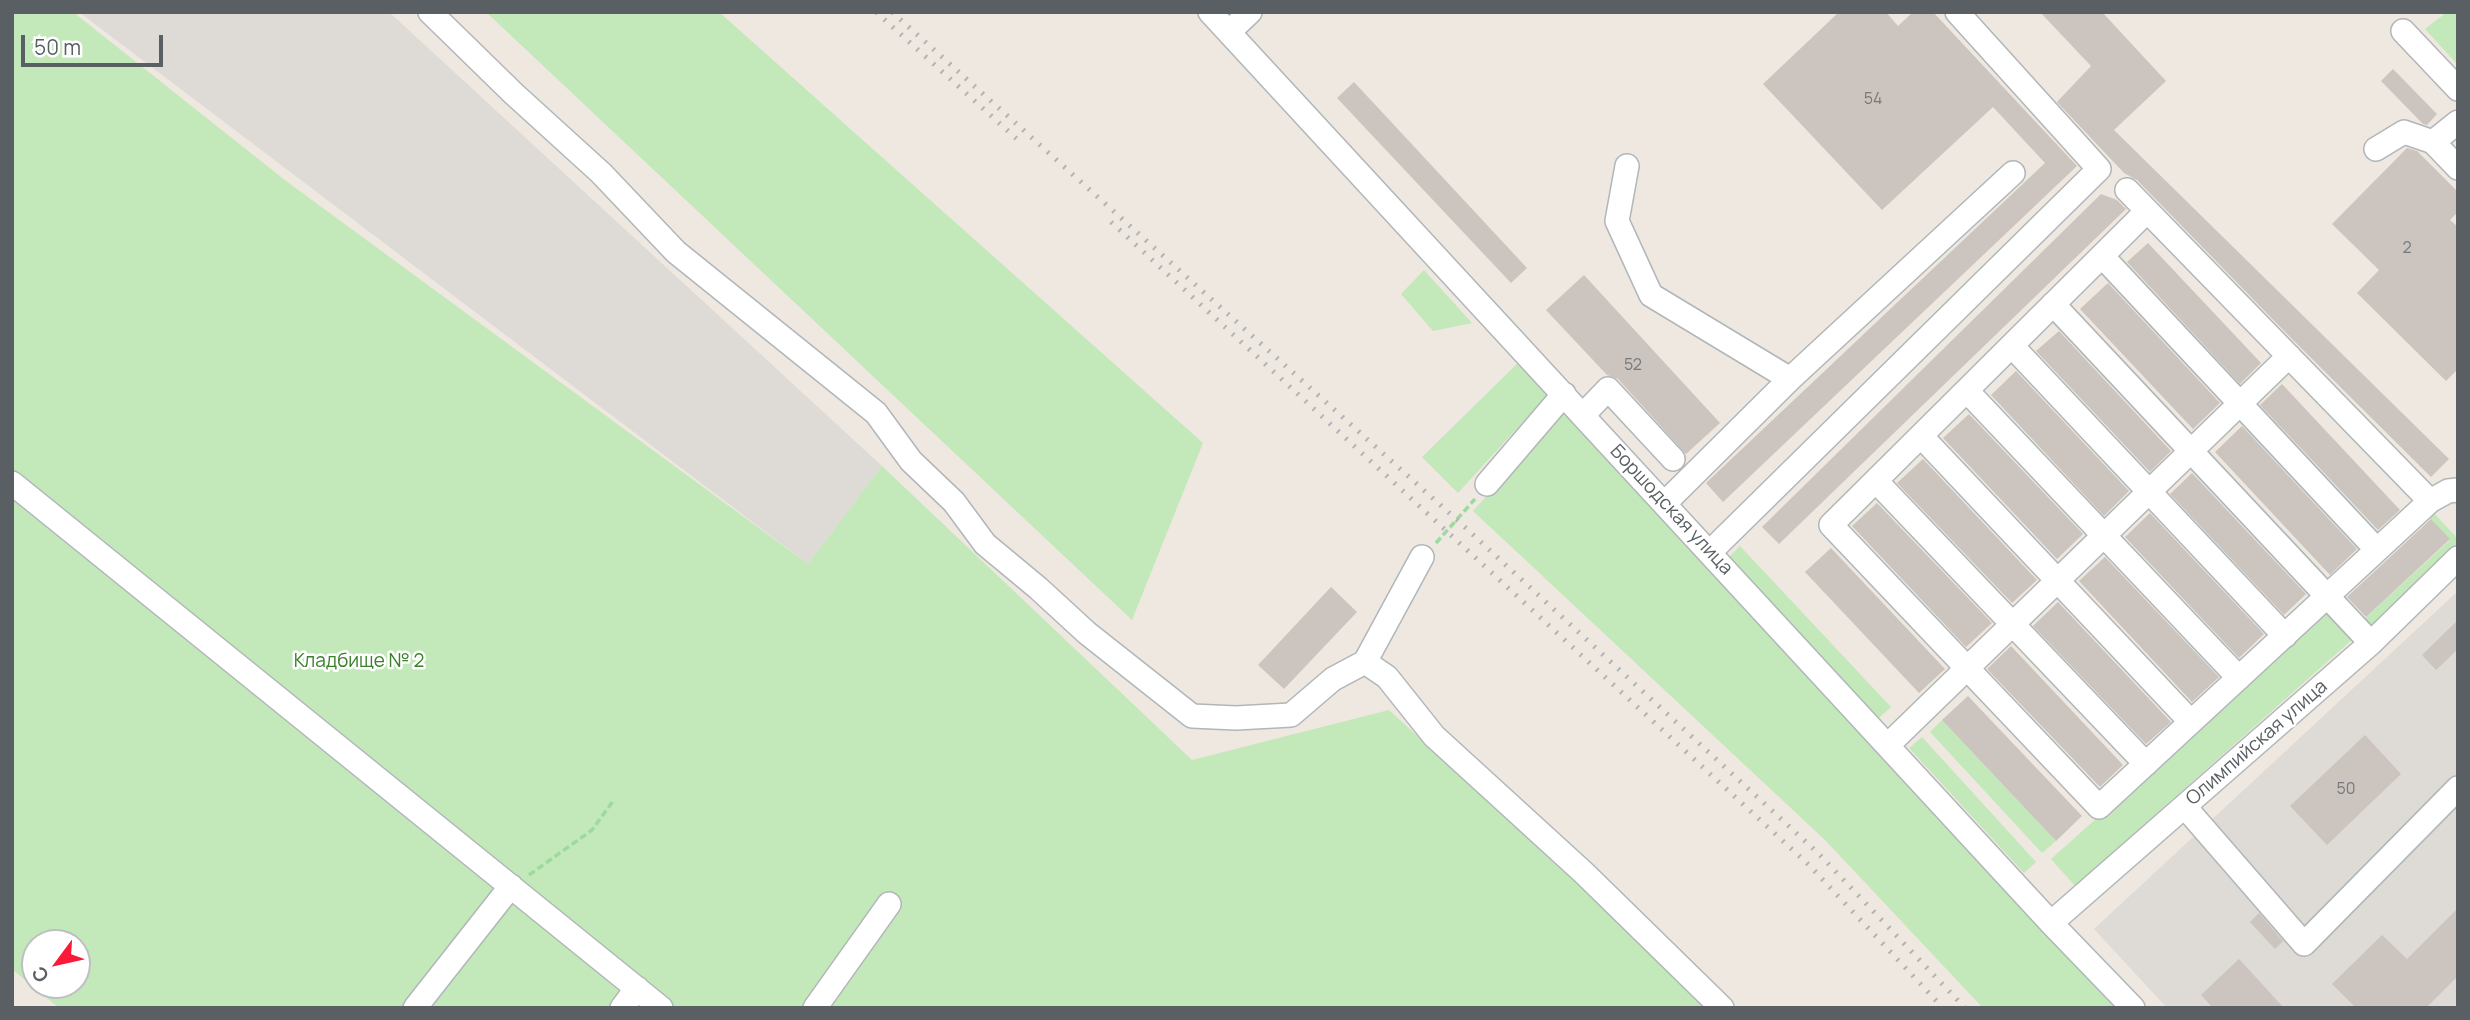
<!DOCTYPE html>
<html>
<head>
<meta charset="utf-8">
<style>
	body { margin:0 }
	#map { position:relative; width:2470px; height:1020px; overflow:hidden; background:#eee8e0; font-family:Manrope,sans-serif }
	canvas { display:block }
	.frame { position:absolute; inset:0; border:14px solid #595f63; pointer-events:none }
	.north { position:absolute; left:21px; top:929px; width:70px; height:70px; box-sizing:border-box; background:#fff; border:2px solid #bdbfc1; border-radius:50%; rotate:237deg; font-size:19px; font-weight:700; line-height:28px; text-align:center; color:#595f63 }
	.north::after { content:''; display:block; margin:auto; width:24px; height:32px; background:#fa1939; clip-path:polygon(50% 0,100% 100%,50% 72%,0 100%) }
	.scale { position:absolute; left:21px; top:35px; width:142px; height:32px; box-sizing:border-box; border:4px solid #595f63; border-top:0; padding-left:9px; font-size:21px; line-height:24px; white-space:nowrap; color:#595f63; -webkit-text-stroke:5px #fff; paint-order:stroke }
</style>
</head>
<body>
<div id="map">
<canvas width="2470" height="1020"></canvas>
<div class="frame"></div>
<div class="north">С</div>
<div class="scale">50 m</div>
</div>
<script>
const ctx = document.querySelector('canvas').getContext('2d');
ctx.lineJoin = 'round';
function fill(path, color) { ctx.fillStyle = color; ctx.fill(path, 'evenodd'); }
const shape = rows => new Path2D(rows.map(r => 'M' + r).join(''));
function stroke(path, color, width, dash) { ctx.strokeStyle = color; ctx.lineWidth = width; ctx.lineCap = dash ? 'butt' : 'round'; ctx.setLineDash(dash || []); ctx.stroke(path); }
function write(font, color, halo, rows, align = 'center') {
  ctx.font = font + ' Manrope,sans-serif'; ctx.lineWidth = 5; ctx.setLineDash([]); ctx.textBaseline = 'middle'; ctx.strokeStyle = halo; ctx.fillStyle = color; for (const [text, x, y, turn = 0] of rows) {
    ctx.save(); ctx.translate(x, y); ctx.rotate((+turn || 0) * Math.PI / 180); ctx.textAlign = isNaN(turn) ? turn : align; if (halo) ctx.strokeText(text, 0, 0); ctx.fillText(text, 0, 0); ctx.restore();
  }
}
const industrial = shape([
	[79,12,389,12,882,466,808,564],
	[2458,591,2458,1008,2167,1008,2094,929]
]);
const green = shape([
	[12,12,73,12,286,181,808,564,882,466,1192,760,1389,710,1714,1008,59,1008,12,969],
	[35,943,77,943,77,985,35,985],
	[486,12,719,12,1203,443,1132,620],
	[2447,12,2458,12,2458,65,2425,29],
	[1424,270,1472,323,1433,331,1401,294],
	[1521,360,1551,391,1458,493,1422,457],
	[1567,407,2123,1008,1983,1008,1825,840,1473,511],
	[2431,510,2458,539,2458,546,2367,634,2362,621,2450,540,2426,514],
	[1740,546,1891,707,1879,718,1728,558],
	[2330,610,2355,637,2075,886,2051,859],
	[1942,720,2056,841,2042,853,1930,732],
	[1922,737,2036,862,2024,873,1909,748]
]);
const building = shape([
	[1839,12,1886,12,1898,26,1913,12,1933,12,2077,166,1723,502,1706,483,2045,163,1993,107,1882,210,1763,84],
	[2040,12,2102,12,2166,81,2114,130,2449,459,2431,477,2291,338,2137,180,2124,173,2057,102,2091,66],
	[2393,69,2437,114,2427,125,2423,124,2381,81],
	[1354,82,1527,268,1511,283,1337,98],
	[2407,148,2417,151,2458,192,2458,212,2450,220,2458,227,2458,369,2446,381,2357,293,2379,270,2332,224],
	[2101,194,2117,200,2126,209,1779,544,1762,527],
	[2148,243,2261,363,2240,384,2127,262],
	[1584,275,1720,423,1686,454,1618,379,1607,375,1546,310],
	[2108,283,2220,403,2193,429,2080,309],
	[2059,331,2171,451,2150,472,2036,351],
	[2016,371,2129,491,2104,516,1991,395],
	[2282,384,2400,510,2378,530,2260,405],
	[1969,414,2083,534,2057,559,1943,438],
	[2242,426,2357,549,2330,575,2215,452],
	[1923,459,2037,580,2012,603,1897,483],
	[2192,473,2306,594,2284,615,2170,494],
	[1877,503,1992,623,1966,647,1852,526],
	[2150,513,2264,634,2239,658,2125,537],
	[2431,519,2450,539,2366,617,2347,597],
	[1831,548,1945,669,1919,693,1805,572],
	[2105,557,2219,677,2192,702,2079,581],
	[1331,587,1357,612,1284,689,1258,665],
	[2058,602,2171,722,2146,744,2033,626],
	[2458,620,2458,649,2436,670,2422,655],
	[2011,646,2123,765,2100,787,1987,669],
	[1968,696,2082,816,2056,841,1942,720],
	[2365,735,2401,774,2327,845,2290,806],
	[2458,908,2458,976,2426,1008,2356,1008,2332,984,2382,935,2407,959],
	[2259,913,2283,941,2275,949,2250,922],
	[2239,959,2284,1008,2213,1008,2201,995]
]);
const path = shape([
	[1436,543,1475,499],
	[529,875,592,830,613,801]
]);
const minor = shape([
	[430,12,514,94,601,173,676,252,876,413,911,461,954,502,985,544,1038,588,1087,633,1192,716,1236,718,1291,715,1333,679,1365,662,1422,557],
	[1210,12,2051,923,2133,1008],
	[2403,31,2458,89],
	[1229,32,1250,12],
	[2458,122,2433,142,2458,168],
	[2376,149,2404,132,2433,142],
	[1627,166,1617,221,1651,295,1790,379],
	[2127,190,2430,501,2448,491,2458,490],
	[2147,211,1831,525,2099,807,2430,501],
	[2102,256,2377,550],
	[2053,304,2371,643],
	[2012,346,2285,636],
	[1967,391,2239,678],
	[1583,415,1608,389,1673,459],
	[1921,436,2191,722],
	[1876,481,2146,764],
	[12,483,661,1008],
	[1487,484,1564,394],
	[1665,503,1790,379,2013,173],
	[1710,552,2099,169,1957,12],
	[1365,662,1387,677,1434,736,1584,873,1722,1008],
	[1888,745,2289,356],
	[2185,807,2304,944,2458,788],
	[2051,923,2371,643,2458,558],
	[415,1008,511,886],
	[622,1008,637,988],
	[815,1008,889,904]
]);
const rail = shape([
	[876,12,1019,141],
	[892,12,1457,520,1819,854,1965,1008],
	[1111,222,1810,866,1943,1008]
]);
const numberNames = [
	["54",1873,100],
	["2",2407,249],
	["52",1633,366],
	["50",2346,790]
];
const streetNames = [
	["Боршодская улица",1671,510,47],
	["Олимпийская улица",2257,743,-41]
];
const parkNames = [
	["Кладбище № 2",359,662]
];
fill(industrial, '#dedad5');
fill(green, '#c3e8b9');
fill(building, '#cbc4bf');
stroke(minor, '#b1b6b9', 26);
stroke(path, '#9bdb9e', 3.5, [7, 3.5]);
stroke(minor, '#fff', 23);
stroke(rail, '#b2b3b4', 5, [2, 9]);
write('16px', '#76787a', null, numberNames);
write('19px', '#595f63', '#fff', streetNames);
write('19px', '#3a812a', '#fff', parkNames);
</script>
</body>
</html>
